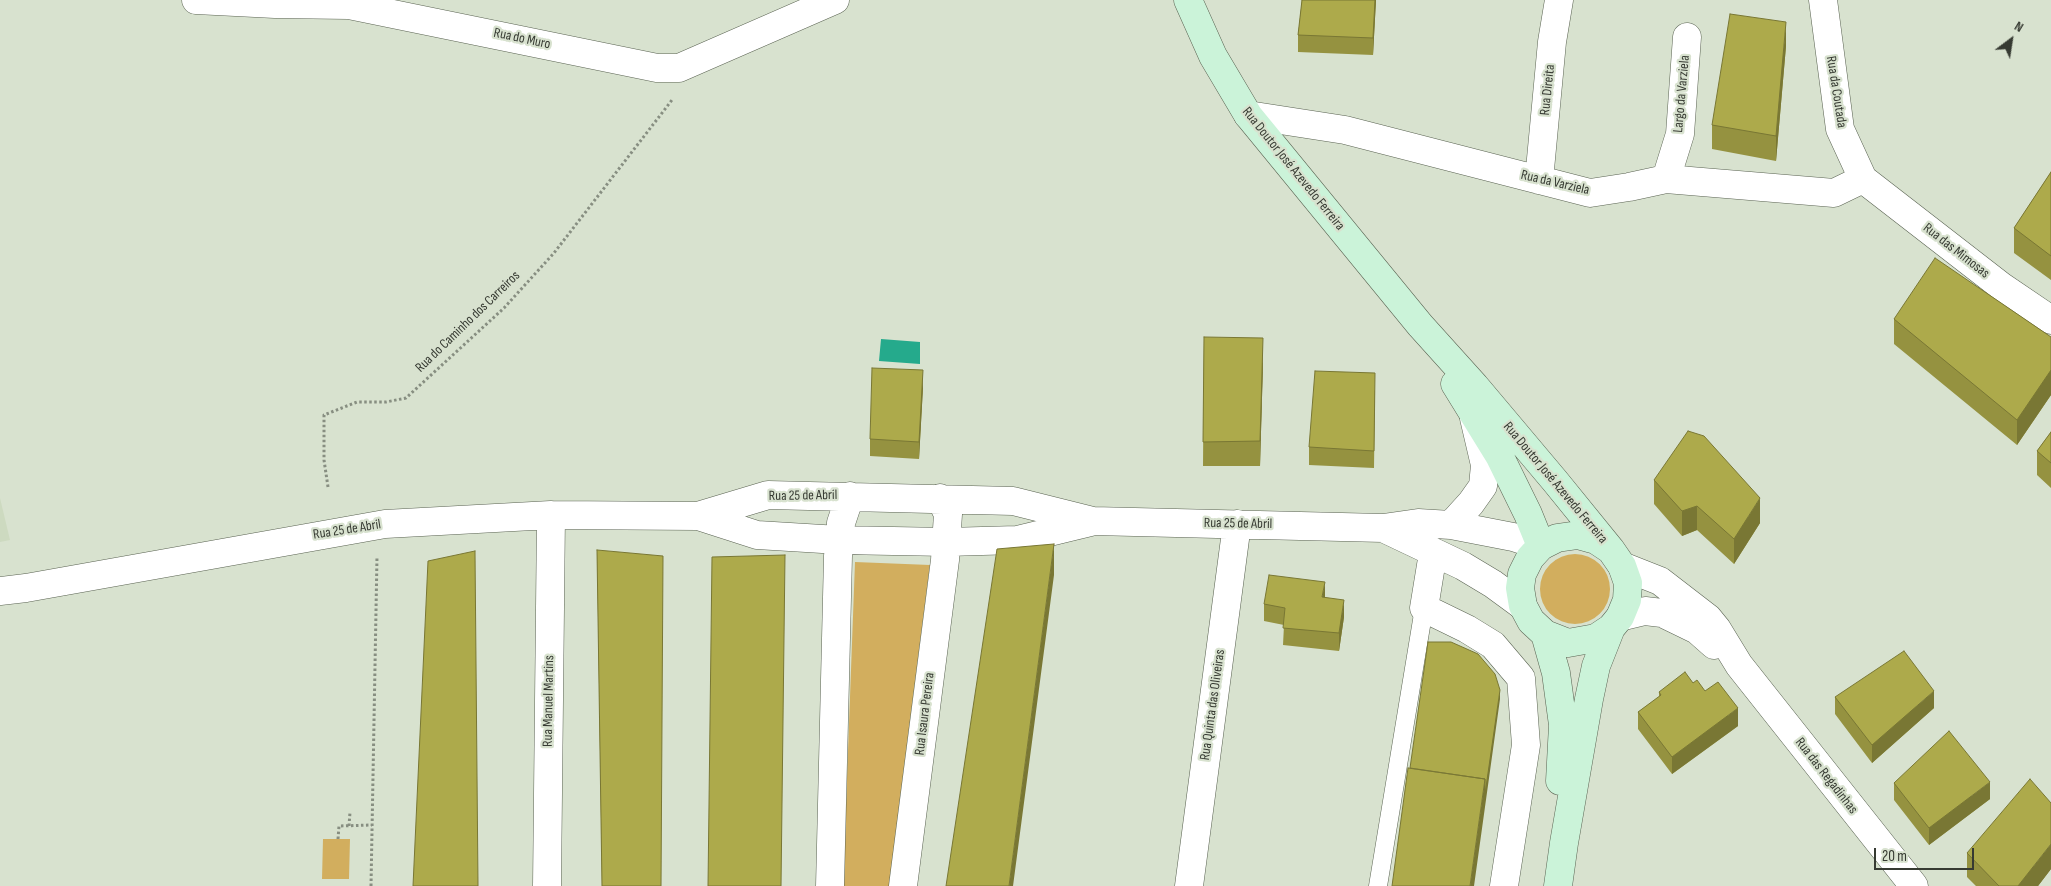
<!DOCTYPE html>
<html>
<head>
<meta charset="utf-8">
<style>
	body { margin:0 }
	#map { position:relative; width:2051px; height:886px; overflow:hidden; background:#d8e2cf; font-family:"Sofia Sans Condensed",sans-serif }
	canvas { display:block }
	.north { position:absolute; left:1986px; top:15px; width:50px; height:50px; -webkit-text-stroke:4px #d8e2cf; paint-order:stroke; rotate:31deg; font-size:14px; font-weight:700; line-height:20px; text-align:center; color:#363a32 }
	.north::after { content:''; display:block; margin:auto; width:18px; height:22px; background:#363a32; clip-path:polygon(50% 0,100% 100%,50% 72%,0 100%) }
	.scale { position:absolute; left:1874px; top:848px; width:100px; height:22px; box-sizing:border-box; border:2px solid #363a32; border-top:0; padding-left:6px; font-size:15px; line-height:18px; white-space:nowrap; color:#363a32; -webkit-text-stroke:4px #d8e2cf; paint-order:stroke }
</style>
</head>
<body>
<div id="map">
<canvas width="2051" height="886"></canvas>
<div class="north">N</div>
<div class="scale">20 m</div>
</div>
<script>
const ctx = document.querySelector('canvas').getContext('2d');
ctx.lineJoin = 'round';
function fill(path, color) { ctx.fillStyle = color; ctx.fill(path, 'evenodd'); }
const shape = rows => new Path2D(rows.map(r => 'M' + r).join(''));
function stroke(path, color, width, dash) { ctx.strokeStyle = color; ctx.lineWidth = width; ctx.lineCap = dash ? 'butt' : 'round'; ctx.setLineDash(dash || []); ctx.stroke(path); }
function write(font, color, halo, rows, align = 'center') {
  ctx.font = font + ' "Sofia Sans Condensed",sans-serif'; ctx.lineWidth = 4.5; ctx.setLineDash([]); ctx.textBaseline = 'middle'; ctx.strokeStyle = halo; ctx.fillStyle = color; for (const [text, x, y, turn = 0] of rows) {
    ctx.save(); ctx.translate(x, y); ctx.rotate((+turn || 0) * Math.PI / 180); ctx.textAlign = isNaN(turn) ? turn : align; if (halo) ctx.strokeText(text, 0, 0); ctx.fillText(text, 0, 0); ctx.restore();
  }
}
const built = shape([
	[0,498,10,540,0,542]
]);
const green = shape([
	'1540 589a35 35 0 1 1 70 0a35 35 0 1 1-70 0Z',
	[855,562,930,565,889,886,843,886],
	[323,839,350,839,349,879,322,879]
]);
const water = shape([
	[881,339,920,342,920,364,879,361]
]);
const path = shape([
	[328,487,324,460,324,415,357,402,386,402,406,398,504,308,554,253,672,100],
	[349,826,350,812],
	[338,839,339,826,372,825],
	[371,886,377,556]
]);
const service = shape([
	[1378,886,1424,608]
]);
const minor = shape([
	[196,0,275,4,349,5,657,68,679,68,835,0],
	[1823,0,1840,129,1863,179,2001,286,2051,320],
	[1248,115,1345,130,1590,193,1629,187,1666,179,1834,193,1863,179],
	[1666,179,1680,134,1687,37],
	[1539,180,1552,42,1559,0],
	[698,516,757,535,839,540,947,542,1017,540,1091,522],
	[1451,525,1471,503,1483,486,1485,465,1474,418],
	[1383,528,1463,566,1493,584,1523,606],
	[1433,553,1424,608,1467,629,1493,645,1521,678,1526,745,1504,886],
	[1622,566,1660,581,1708,618,1717,629,1739,665,1914,886],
	[0,591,26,588,385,524,551,515,698,516,768,495,1013,501,1093,521,1383,528,1418,523,1451,525,1513,537,1541,546],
	[1620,617,1645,611,1662,613,1697,630,1714,645],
	[547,886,551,515],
	[830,886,838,556,841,523,850,496],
	[903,886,945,560,948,514,940,498],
	[1189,886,1237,524]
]);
const secondary = shape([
	[1188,0,1213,56,1248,115,1420,325,1475,386,1555,481,1611,550,1622,566,1628,583,1627,600,1620,617,1611,628,1596,638,1568,643,1545,634,1531,621,1523,606,1520,588,1522,574,1530,558,1541,546,1557,538,1578,535,1596,540,1611,550],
	[1455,384,1500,457,1528,514,1541,546],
	[1545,634,1556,673,1563,725,1560,781],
	[1558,886,1564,843,1589,699,1596,666,1611,628]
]);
const wall = shape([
	[1302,0,1376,0,1373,55,1298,52,1298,35],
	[1786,46,1776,161,1712,149,1712,125],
	[2051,172,2051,280,2014,253,2014,228],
	[1894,319,2051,337,2051,395,2017,445,1894,344],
	[1204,337,1263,363,1260,466,1203,466],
	[923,387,919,459,870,456,870,439],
	[1375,390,1374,468,1309,465,1309,447],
	[2051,432,2051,488,2037,475,2037,451],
	[1654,480,1760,523,1734,564,1697,530,1682,536,1654,504],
	[597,550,661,886,602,886],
	[1325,598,1344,617,1339,651,1283,645,1284,625,1264,621,1264,604],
	[1693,683,1705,691,1738,726,1672,774,1638,729,1638,712,1659,697,1659,692],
	[1835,697,1934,708,1872,763,1835,714],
	[1894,783,1990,799,1929,845,1894,800],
	[1967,853,2051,869,2038,886,1976,886,1967,877]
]);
const shadedWall = shape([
	[1375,0,1376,0,1373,55,1373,38],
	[1786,22,1786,46,1776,161,1776,136],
	[1263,338,1263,363,1260,466,1260,441],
	[923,370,923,387,919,459,919,442],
	[2051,370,2051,395,2017,445,2017,420],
	[1760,498,1760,523,1734,564,1734,539],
	[1697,506,1697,530,1682,536,1682,511],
	[1054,544,1054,575,1013,886,1009,886],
	[1325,582,1325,599,1322,597],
	[1344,600,1344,617,1339,651,1339,633],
	[1500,690,1500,699,1474,886,1470,886,1485,779],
	[1934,691,1934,708,1872,763,1872,745],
	[1738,708,1738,726,1672,774,1672,757],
	[1990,782,1990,799,1929,845,1929,828],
	[2051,844,2051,869,2038,886,2018,886]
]);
const building = shape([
	[1302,0,1375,0,1373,38,1298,35,1302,0],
	[1730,14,1786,22,1776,136,1712,125,1730,14],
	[2051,172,2051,256,2014,228,2051,172],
	[1935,258,2051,337,2051,370,2017,420,1894,319,1935,258],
	[1204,337,1263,338,1260,441,1203,442,1204,337],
	[872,368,923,370,919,442,870,439,872,368],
	[1315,371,1375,373,1374,451,1309,447,1315,371],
	[1688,431,1704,436,1760,498,1734,539,1697,506,1682,511,1654,480,1688,431],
	[2051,432,2051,463,2037,451,2051,432],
	[1054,544,1009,886,946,886,997,549,1054,544],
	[597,550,663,556,661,886,602,886,597,550],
	[475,551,478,886,413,886,428,561,475,551],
	[785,555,781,886,708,886,712,557,785,555],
	[1269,575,1325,582,1322,597,1344,600,1339,633,1283,628,1285,608,1264,604,1269,575],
	[1428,642,1451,642,1478,654,1495,674,1500,690,1485,794,1485,779,1410,768,1428,642],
	[1904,651,1934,691,1872,745,1835,697,1904,651],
	[1685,672,1693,683,1697,680,1705,691,1718,682,1738,708,1672,757,1638,712,1661,695,1659,692,1685,672],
	[1949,731,1990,782,1929,828,1894,783,1949,731],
	[1408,768,1485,779,1470,886,1392,886,1408,768],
	[2030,779,2051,803,2051,844,2018,886,1999,886,1967,853,2030,779]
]);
const streetNames = [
	["Rua do Muro",522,39,12],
	["Rua Direita",1548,90,-84],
	["Rua da Coutada",1836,92,81],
	["Largo da Varziela",1682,94,-85],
	["Rua Doutor José Azevedo Ferreira",1293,169,51],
	["Rua da Varziela",1555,183,13],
	["Rua das Mimosas",1956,251,38],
	["Rua do Caminho dos Carreiros",468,322,-44],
	["Rua Doutor José Azevedo Ferreira",1555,483,50],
	["Rua 25 de Abril",803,496,-1],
	["Rua 25 de Abril",1238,524,1],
	["Rua 25 de Abril",347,530,-9],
	["Rua Manuel Martins",549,701,-89],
	["Rua Quinta das Oliveiras",1213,705,-82],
	["Rua Isaura Pereira",925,714,-83],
	["Rua das Regadinhas",1826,776,52]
];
fill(built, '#cddac0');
fill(green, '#d2ae5e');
fill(water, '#25aa8c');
stroke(service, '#5a6352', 19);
stroke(minor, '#5a6352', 29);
stroke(secondary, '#5a6352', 29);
stroke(path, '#878e81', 3, [2.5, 2.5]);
stroke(service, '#fff', 18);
stroke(minor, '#fff', 28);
stroke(secondary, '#cbf3d9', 28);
fill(wall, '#959240');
fill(shadedWall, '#797734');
fill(building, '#adaa4b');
stroke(building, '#797734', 1);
write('14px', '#363a32', '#d8e2cf', streetNames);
</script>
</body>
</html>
